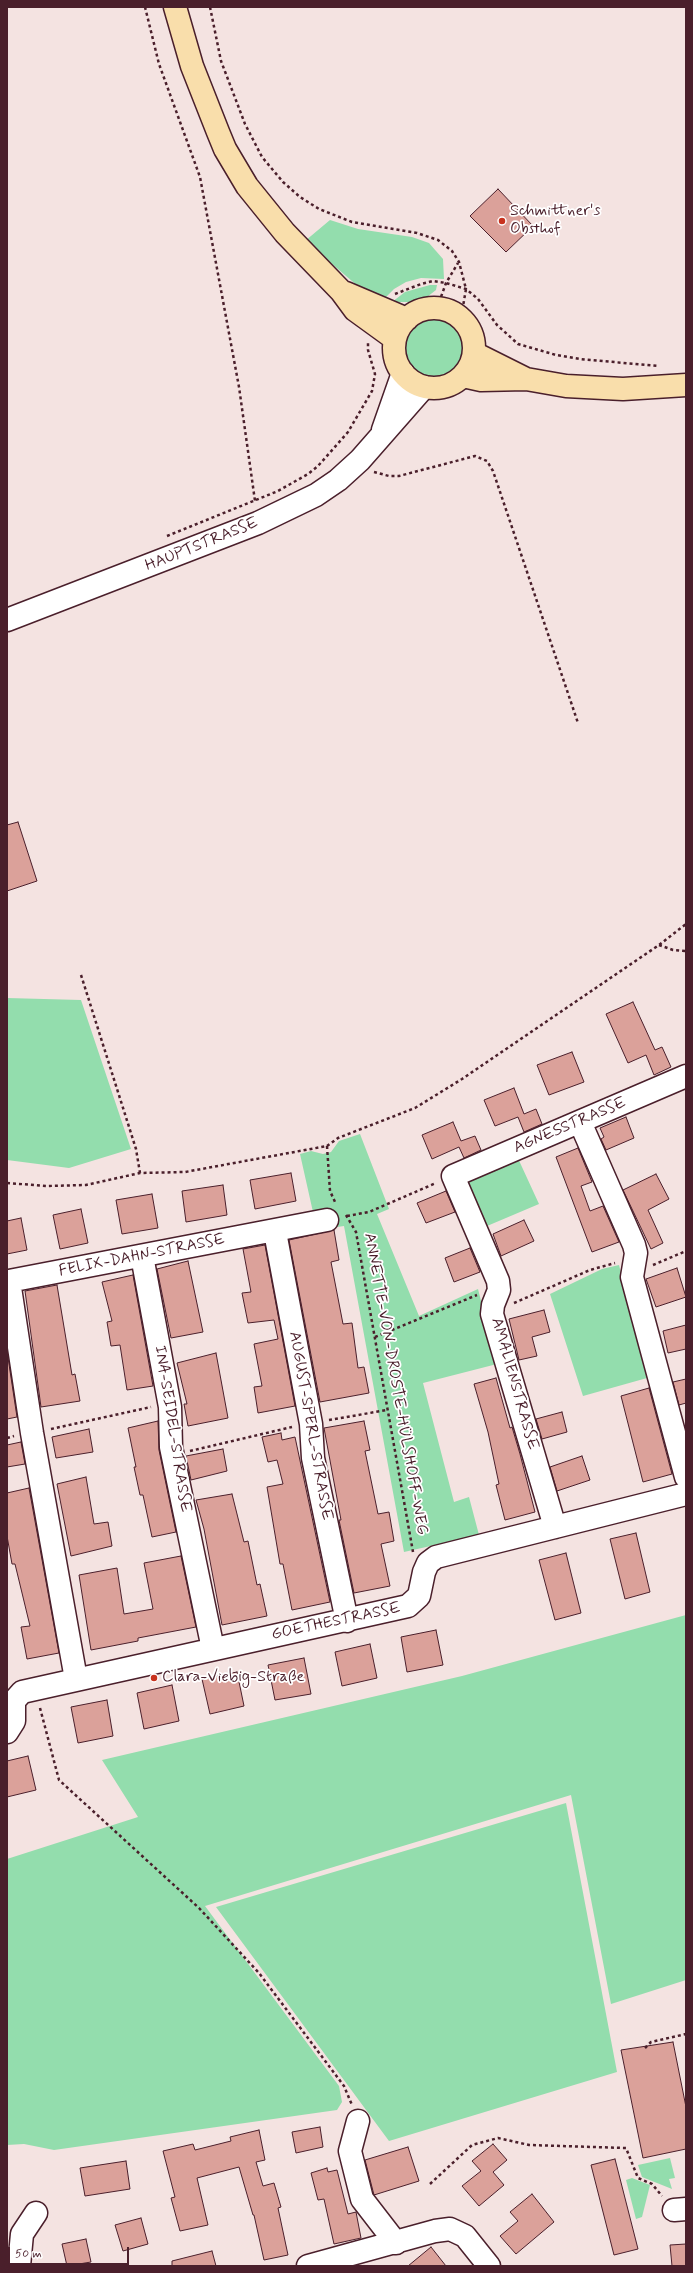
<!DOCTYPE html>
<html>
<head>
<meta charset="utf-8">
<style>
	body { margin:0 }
	#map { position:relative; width:693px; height:2273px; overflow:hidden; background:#f4e3e1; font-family:Mynerve,sans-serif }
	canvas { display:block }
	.frame { position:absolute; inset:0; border:8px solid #4a1f2b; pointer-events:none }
	.scale { position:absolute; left:8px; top:2247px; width:121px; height:18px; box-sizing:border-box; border:2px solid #4a1f2b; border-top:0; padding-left:5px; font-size:12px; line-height:14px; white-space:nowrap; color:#4a1f2b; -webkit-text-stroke:3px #fff; paint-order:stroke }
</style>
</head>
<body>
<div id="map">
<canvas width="693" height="2273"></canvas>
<div class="frame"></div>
<div class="scale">50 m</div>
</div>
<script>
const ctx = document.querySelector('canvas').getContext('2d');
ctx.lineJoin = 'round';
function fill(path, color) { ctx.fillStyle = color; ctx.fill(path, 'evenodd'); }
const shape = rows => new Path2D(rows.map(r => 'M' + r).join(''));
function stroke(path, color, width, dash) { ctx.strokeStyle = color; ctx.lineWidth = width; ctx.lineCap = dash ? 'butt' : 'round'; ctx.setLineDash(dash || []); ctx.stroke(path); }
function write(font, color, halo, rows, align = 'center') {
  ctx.font = font + ' Mynerve,sans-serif'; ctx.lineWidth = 3.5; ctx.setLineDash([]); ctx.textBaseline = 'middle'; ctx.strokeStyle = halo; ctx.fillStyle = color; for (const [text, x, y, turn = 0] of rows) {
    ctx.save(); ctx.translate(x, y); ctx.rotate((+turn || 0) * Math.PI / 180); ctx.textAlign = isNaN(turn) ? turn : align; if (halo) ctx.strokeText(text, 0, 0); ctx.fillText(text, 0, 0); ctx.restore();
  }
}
const green = shape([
	[330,220,358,229,412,237,429,243,443,259,444,279,421,278,406,282,394,289,382,301,366,293,305,241],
	[430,285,437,285,436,290,427,297,409,302,392,302,405,292],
	'402 348a33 33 0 1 1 66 0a33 33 0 1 1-66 0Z',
	[7,998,81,1000,131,1149,69,1168,7,1160],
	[360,1134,389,1209,377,1214,419,1316,478,1289,497,1364,423,1383,454,1502,469,1497,479,1535,404,1552,344,1226,317,1230,300,1154,311,1151,323,1154,331,1152,339,1141],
	[516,1154,539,1204,480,1229,465,1180],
	[619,1265,647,1378,583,1396,550,1294,602,1269],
	[686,1615,686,1980,611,2004,571,1795,205,1906,339,2086,342,2102,337,2110,54,2150,24,2144,7,2145,7,1859,138,1817,102,1760,462,1676],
	[566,1803,617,2072,389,2141,216,1907],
	[670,2158,675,2178,669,2179,672,2189,642,2177,638,2165],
	[632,2178,650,2185,642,2217,636,2219,626,2180]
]);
const building = shape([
	[498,189,533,226,506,252,470,216,498,189],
	[18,822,37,881,7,891,7,825,18,822],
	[633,1002,655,1050,662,1047,671,1067,654,1075,646,1055,628,1063,606,1014,633,1002],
	[572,1052,584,1082,549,1095,537,1065,572,1052],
	[514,1088,524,1114,536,1109,542,1124,524,1132,518,1117,495,1126,484,1100,514,1088],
	[626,1117,634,1138,606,1150,601,1139,604,1137,600,1128,626,1117],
	[453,1122,461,1141,475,1136,481,1150,464,1158,459,1147,432,1159,422,1135,453,1122],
	[578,1148,592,1182,581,1186,590,1211,603,1206,619,1242,592,1252,556,1157,578,1148],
	[291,1173,296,1201,255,1209,250,1180,291,1173],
	[656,1174,669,1199,648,1210,663,1243,651,1249,623,1190,656,1174],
	[223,1185,227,1215,186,1222,182,1191,223,1185],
	[446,1191,455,1212,426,1223,417,1203,446,1191],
	[152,1194,158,1228,122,1234,116,1200,152,1194],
	[81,1209,88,1243,60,1249,53,1215,81,1209],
	[21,1218,27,1250,7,1254,7,1221,21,1218],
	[524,1220,534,1241,501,1256,493,1234,524,1220],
	[334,1230,339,1260,331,1262,343,1324,352,1323,358,1368,364,1367,369,1393,320,1402,289,1240,334,1230],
	[265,1245,295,1406,258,1413,254,1387,262,1386,254,1344,278,1339,274,1320,248,1323,242,1293,251,1292,243,1249,265,1245],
	[470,1248,480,1272,454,1282,445,1258,470,1248],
	[188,1261,203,1332,171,1338,157,1269,188,1261],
	[677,1268,686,1297,656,1307,646,1279,677,1268],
	[133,1275,153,1386,127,1390,120,1345,111,1346,107,1322,112,1321,102,1282,133,1275],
	[57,1285,72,1375,75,1374,80,1401,41,1407,25,1291,57,1285],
	[544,1310,550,1332,532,1337,537,1356,519,1360,509,1319,544,1310],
	[686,1325,686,1349,668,1353,663,1331,686,1325],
	[7,1351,17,1417,7,1419,7,1351],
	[216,1353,228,1418,188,1426,184,1404,187,1404,177,1363,216,1353],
	[496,1378,510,1428,512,1427,520,1454,535,1512,505,1520,496,1485,499,1484,488,1432,474,1384,496,1378],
	[686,1379,686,1403,679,1405,673,1382,686,1379],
	[649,1388,672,1474,643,1482,621,1396,649,1388],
	[562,1412,567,1432,542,1439,536,1419,562,1412],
	[158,1421,159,1450,176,1532,152,1537,143,1495,140,1495,134,1467,136,1467,128,1428,158,1421],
	[364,1421,370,1450,365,1451,378,1514,389,1512,394,1541,381,1544,390,1586,354,1593,339,1520,341,1520,324,1428,364,1421],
	[89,1429,93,1452,56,1458,52,1437,89,1429],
	[281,1433,282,1440,295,1437,330,1602,292,1610,283,1564,280,1564,267,1487,283,1484,277,1460,268,1462,262,1437,281,1433],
	[21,1442,25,1464,7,1467,7,1445,21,1442],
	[223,1449,227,1471,191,1480,186,1456,223,1449],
	[582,1456,590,1480,557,1491,550,1467,582,1456],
	[86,1477,94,1524,108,1522,112,1546,71,1556,57,1484,86,1477],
	[29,1488,59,1653,27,1659,21,1627,30,1626,15,1564,12,1564,7,1536,7,1493,29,1488],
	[232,1494,244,1542,248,1541,257,1585,260,1584,267,1616,222,1625,204,1529,196,1500,232,1494],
	[636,1533,650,1592,625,1599,610,1539,636,1533],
	[566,1553,581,1613,555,1620,539,1560,566,1553],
	[181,1556,196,1627,138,1638,138,1641,91,1650,79,1575,117,1568,124,1614,153,1609,144,1563,181,1556],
	[436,1630,443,1665,407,1672,401,1637,436,1630],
	[370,1644,377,1678,342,1686,335,1652,370,1644],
	[304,1658,311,1694,275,1700,268,1665,304,1658],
	[237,1672,244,1706,210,1714,202,1679,237,1672],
	[172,1685,179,1721,144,1729,137,1693,172,1685],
	[107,1700,113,1736,78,1743,71,1707,107,1700],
	[28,1756,36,1790,7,1797,7,1761,28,1756],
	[673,2042,686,2107,686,2149,643,2158,621,2050,673,2042],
	[320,2127,323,2147,296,2153,292,2132,320,2127],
	[259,2130,265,2160,256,2162,263,2186,274,2183,281,2207,278,2208,288,2255,264,2260,254,2215,253,2215,239,2167,197,2178,208,2225,180,2231,171,2198,175,2197,163,2151,193,2144,195,2150,231,2141,230,2137,259,2130],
	[493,2144,507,2160,493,2172,504,2185,479,2206,462,2186,481,2171,472,2161,493,2144],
	[408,2147,419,2181,374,2195,365,2160,408,2147],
	[615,2159,638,2249,614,2255,591,2165,615,2159],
	[126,2161,130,2189,85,2196,80,2168,126,2161],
	[327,2168,328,2172,337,2170,348,2214,356,2212,361,2238,334,2244,324,2199,318,2200,311,2173,327,2168],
	[532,2194,554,2222,516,2254,500,2236,518,2221,510,2212,532,2194],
	[141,2218,148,2244,123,2251,115,2225,141,2218],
	[86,2239,91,2262,67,2266,62,2244,86,2239],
	[686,2244,686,2266,672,2266,670,2245,686,2244],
	[431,2247,446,2266,408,2266,431,2247],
	[212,2251,216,2266,172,2266,172,2261,212,2251]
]);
const path = shape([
	[145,7,159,64,200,177,239,387,255,501],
	[210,7,221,61,245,124,262,157,283,182,300,197,319,209,352,222,417,233,438,240,452,251,459,262,466,289,461,318],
	[395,294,421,284,433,281,446,283,466,289,478,299,497,325,518,344,556,355,580,359,658,366],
	[437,308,446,283,458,263],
	[374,472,389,476,399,476,475,456,487,461,493,471,578,723],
	[167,536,278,491,308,474,318,466,348,432,372,391,375,374,368,350,368,342],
	[659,945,673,950,686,951],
	[81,975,136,1149,140,1173],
	[327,1146,330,1191,335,1202],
	[327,1146,338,1138,415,1108,462,1079,659,945,686,924],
	[7,1183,47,1186,86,1185,140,1173,185,1172,327,1146],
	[346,1215,356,1232,413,1552],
	[347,1216,369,1212,436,1183],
	[653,1265,686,1251],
	[514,1303,590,1270,615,1263],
	[375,1337,477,1295],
	[329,1420,387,1410],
	[51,1429,151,1407],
	[7,1438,14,1436],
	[190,1451,292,1427],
	[40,1708,59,1780,199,1908,259,1973,344,2086,352,2105],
	[645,2048,651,2042,686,2034],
	[430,2184,472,2145,498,2138,529,2145,626,2148,638,2178,652,2184,662,2196]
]);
const minor = shape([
	[383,430,403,373],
	[7,620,258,523,316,495,338,480,360,460,424,387],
	[580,1122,634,1245,636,1253,632,1277,686,1477],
	[275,1232,311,1424,313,1458,347,1621],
	[142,1256,170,1407,171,1447,213,1649],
	[555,1527,492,1314,493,1305,499,1290,498,1281,453,1176,686,1076],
	[76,1679,32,1433,9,1281,327,1220],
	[7,1732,14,1721,14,1701,22,1692,408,1606,419,1596,424,1572,428,1563,436,1557,686,1494],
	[358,2121,350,2151,362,2199,396,2243],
	[674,2210,686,2209],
	[19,2266,22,2234,36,2213],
	[308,2266,435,2231,450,2229,465,2236,489,2266]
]);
const major = shape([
	[175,7,192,66,218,132,225,149,247,186,285,233,341,291,355,310,395,339],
	[346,293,407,319],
	'394 348a40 40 0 1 1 80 0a40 40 0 1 1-80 0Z',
	[474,353,524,378],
	[463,376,481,380,526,379,566,386,623,389,686,385]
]);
const markers = [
	[502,221,4,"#c8321e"],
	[154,1678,4,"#c8321e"]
];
const poiNames = [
	["Schmittner's",510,212],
	["Obsthof",510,230],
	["Clara-Viebig-Straße",162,1678]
];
const streetNames = [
	["HAUPTSTRASSE",202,545,-22],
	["AGNESSTRASSE",570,1126,-23],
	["FELIX-DAHN-STRASSE",142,1256,-11],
	["ANNETTE-VON-DROSTE-HÜLSHOFF-WEG",395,1384,80],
	["AMALIENSTRASSE",514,1384,74],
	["AUGUST-SPERL-STRASSE",310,1426,80],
	["INA-SEIDEL-STRASSE",172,1429,81],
	["GOETHESTRASSE",336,1622,-12]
];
fill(green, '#93ddad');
fill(building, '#dba19a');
stroke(building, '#4a1f2b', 1);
stroke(minor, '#4a1f2b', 25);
stroke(major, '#4a1f2b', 25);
stroke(path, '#4a1f2b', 2.5, [3, 3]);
stroke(minor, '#fff', 22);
stroke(major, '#f9deab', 22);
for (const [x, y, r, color] of markers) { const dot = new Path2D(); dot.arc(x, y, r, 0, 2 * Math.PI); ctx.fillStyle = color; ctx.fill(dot); stroke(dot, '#fff', 1.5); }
write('16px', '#4a1f2b', '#fff', poiNames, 'left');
write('16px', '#4a1f2b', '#fff', streetNames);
</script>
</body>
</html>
